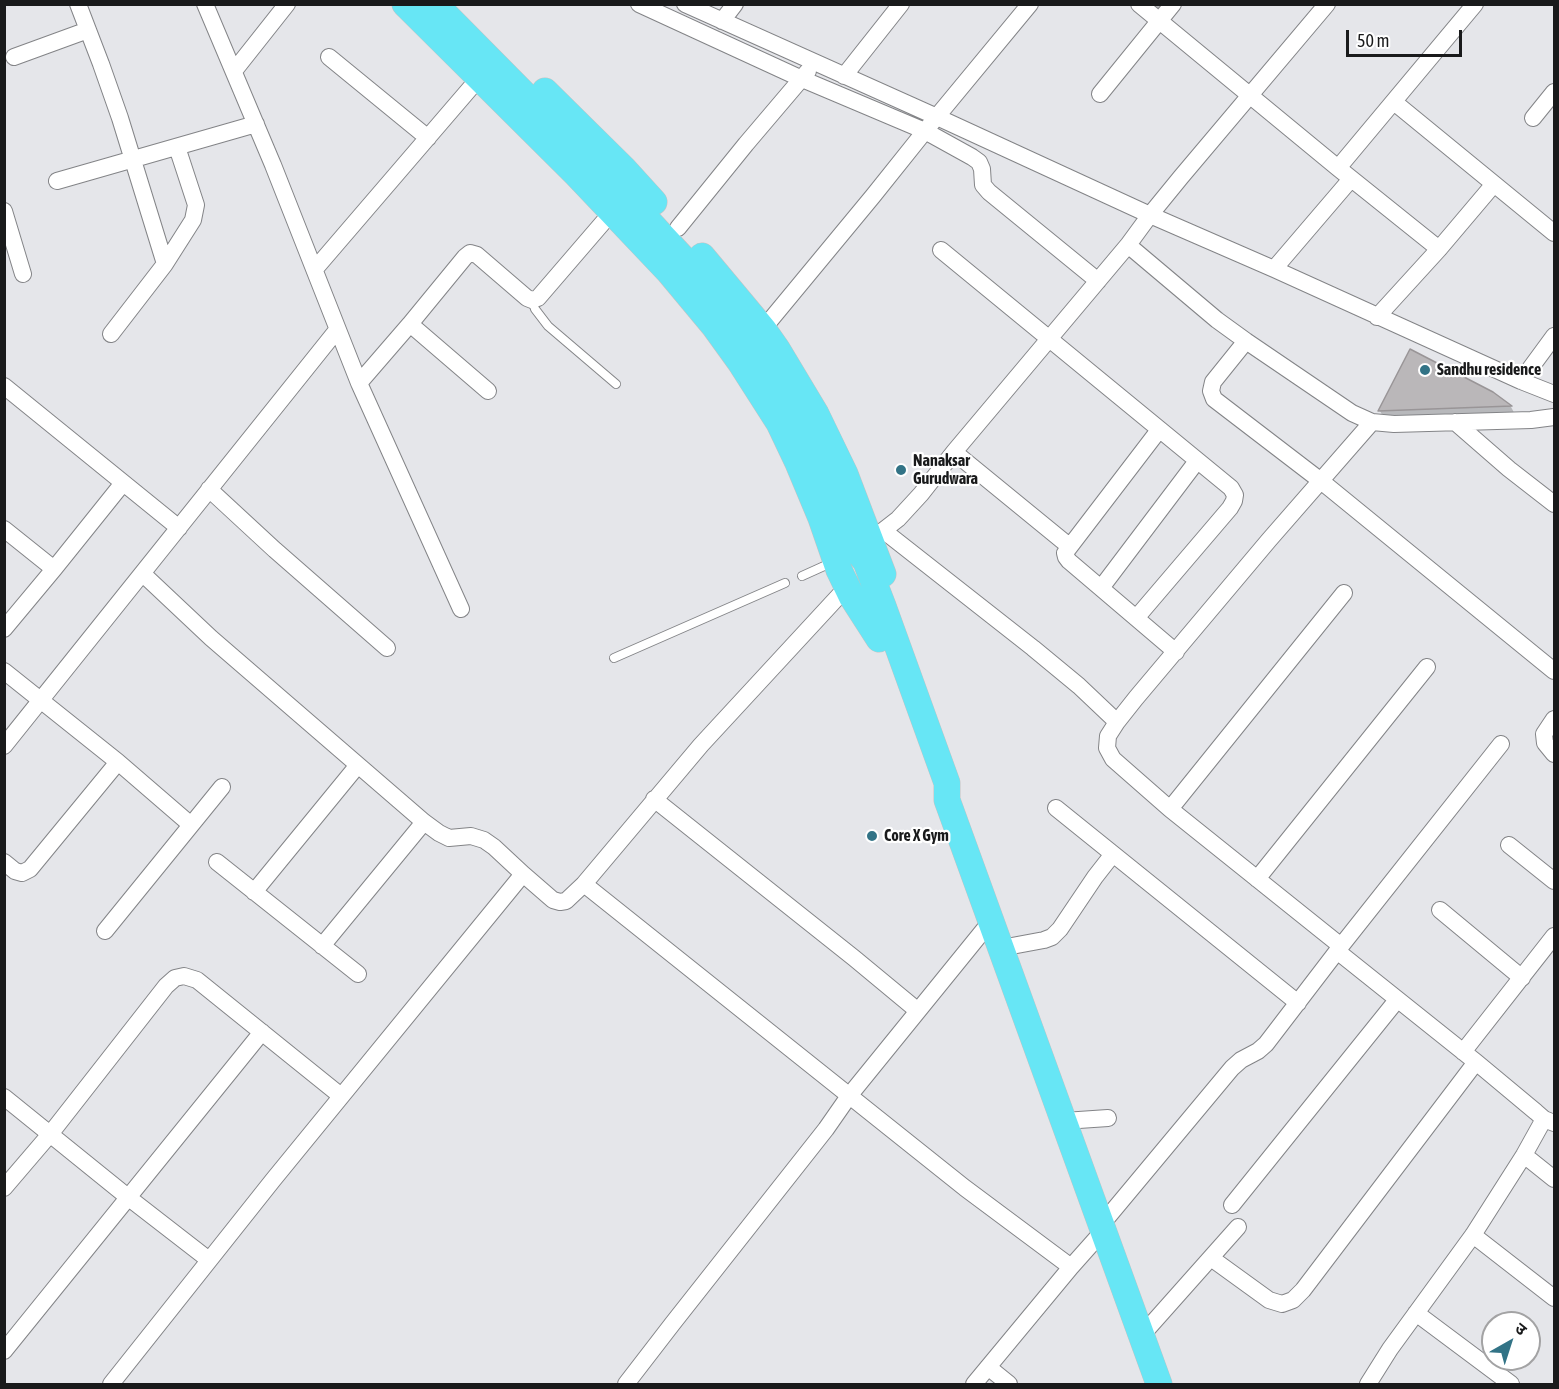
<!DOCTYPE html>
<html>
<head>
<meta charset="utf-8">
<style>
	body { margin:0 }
	#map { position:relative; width:1559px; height:1389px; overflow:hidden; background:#e5e6ea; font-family:"Asap Condensed","Noto Sans Devanagari",sans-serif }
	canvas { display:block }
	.frame { position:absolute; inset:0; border:6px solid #191a1b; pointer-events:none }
	.north { position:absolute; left:1481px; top:1311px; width:60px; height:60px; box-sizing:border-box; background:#fff; border:2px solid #a3a3a4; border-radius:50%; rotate:39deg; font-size:16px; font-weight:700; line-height:24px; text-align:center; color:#191a1b }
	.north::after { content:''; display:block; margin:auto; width:21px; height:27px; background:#327386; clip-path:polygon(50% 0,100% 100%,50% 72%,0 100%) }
	.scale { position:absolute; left:1346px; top:30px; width:116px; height:27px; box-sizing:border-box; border:3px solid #191a1b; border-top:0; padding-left:8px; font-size:18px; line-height:21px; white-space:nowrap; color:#191a1b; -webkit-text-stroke:4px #fff; paint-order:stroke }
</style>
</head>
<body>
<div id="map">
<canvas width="1559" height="1389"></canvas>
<div class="frame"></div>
<div class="north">उ</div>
<div class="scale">50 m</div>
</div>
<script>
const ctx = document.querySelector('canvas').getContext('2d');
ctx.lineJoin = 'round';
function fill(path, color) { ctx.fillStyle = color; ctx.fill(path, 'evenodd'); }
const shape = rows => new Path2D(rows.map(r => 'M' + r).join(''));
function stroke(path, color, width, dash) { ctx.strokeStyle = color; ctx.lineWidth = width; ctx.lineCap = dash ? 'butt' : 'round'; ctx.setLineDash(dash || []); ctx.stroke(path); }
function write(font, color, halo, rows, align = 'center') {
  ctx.font = font + ' "Asap Condensed",sans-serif'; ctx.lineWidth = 4.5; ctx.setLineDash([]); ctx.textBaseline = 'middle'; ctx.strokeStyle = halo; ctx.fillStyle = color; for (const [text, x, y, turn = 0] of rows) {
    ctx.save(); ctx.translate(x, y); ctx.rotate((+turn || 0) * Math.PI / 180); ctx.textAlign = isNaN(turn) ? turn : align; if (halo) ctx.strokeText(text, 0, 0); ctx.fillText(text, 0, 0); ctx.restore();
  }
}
const shadow = shape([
	[1152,4,1169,4,1163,13],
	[1492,393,1511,407,1517,418,1386,422,1380,411]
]);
const building = shape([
	[1410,349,1493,392,1512,406,1378,411,1410,349]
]);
const lane = shape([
	[532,300,535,309,548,326,616,384],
	[802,576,833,562],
	[614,658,785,583]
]);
const street = shape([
	[78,4,101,64,120,118,165,264],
	[205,4,273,165,359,383,461,609],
	[639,4,802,79,925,131,972,157,979,162,982,169,983,185,989,192,1098,281],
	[685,4,937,117,1150,215,1274,269,1521,381,1554,394],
	[1139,4,1338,168,1439,249,1377,317],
	[722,21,735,4],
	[14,57,88,30],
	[329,57,428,138],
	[234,71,287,4],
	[844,76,901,4],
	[1100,94,1173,4],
	[1394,102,1554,233],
	[1533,118,1554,92],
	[1338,168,1475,4],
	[57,181,256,124],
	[4,211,23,274],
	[678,228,746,144,808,71],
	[1128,245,1217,320,1246,341,1352,413,1372,422,1394,424,1531,420,1554,417],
	[1439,249,1494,184],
	[941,250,1231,488,1235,495,1234,501,1230,508,1137,617],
	[315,269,479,78],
	[1274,269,1351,179],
	[410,324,488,391],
	[763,329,873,196,925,131,1030,4],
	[111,334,165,264,193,220,196,205,177,147],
	[1246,341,1213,382,1211,391,1214,399,1321,481,1554,671],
	[1521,381,1554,336],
	[359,383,410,324,465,257,470,253,477,255,527,298,532,300,538,298,612,212],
	[4,386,179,528],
	[1455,422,1509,469,1554,504],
	[1159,430,1065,553,1066,557,1069,561,1176,652],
	[954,452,1069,546],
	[209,489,275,550,387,648],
	[4,529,54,569],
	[884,531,1033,648,1079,686,1117,722],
	[871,540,898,519,921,494,954,452,1128,245,1150,215,1181,177,1327,4],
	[143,574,211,638,424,822,439,833,449,838,471,836,484,840,494,847,523,874,553,900,560,902,566,901,584,884,701,745,847,587],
	[1101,588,1197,461],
	[4,629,54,569,123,483],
	[4,671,118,762,191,825],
	[1554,719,1544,734,1545,743,1554,754],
	[4,746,337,330],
	[654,799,854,958,918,1011],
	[1056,808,1298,1003],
	[1170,809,1344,593],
	[1509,845,1554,881],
	[4,862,15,871,22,873,30,869,118,762],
	[217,862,358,974],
	[1257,879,1427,667],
	[584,884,965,1188,1071,1267],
	[254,892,358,765],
	[1440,910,1522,978],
	[105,931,222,787],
	[322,946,424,822],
	[1341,946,1170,809,1113,759,1107,748,1108,736,1117,722,1136,698,1269,540,1372,422],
	[1001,948,1044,940,1052,937,1060,929,1095,877,1113,854],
	[1337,951,1476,1062,1536,1112,1544,1119,1554,1123],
	[1463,1052,1554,936],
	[4,1097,129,1198,209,1260],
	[1064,1121,1108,1118],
	[1524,1155,1554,1179],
	[4,1188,51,1133,166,986,175,978,184,976,197,980,341,1096],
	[1232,1205,1397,1000],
	[1102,1224,1232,1068,1241,1060,1258,1051,1266,1044,1341,946,1501,744],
	[1473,1235,1554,1298],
	[1211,1258,1269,1300,1282,1304,1293,1300,1303,1290,1476,1062],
	[1416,1313,1511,1384],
	[1142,1335,1238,1227],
	[4,1351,262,1032],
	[988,1367,1009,1384],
	[111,1384,273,1180,523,874],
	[626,1384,673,1323,826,1129,849,1096,991,921],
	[974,1384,1071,1267,1103,1231],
	[1368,1384,1390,1349,1473,1235,1524,1155,1544,1119]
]);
const primary = shape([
	[405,4,576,174,669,272,714,326,740,362,779,423,798,463,821,518,839,570,852,597,879,639],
	[435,4,627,198,691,267,768,372,804,431,828,482,855,548,866,562,883,606,947,783,947,800,1159,1384],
	[545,91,624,169,654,202],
	[702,256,763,329,777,349,816,414,845,474,883,574]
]);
const markers = [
	[1425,370,6,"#327386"],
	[901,470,6,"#327386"],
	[872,836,6,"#327386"]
];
const poiNames = [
	["Sandhu residence",1437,370],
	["Nanaksar",913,461],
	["Gurudwara",913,479],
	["Core X Gym",884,836]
];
fill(shadow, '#0003');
fill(building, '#bab7b9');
stroke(building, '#999597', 1.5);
stroke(lane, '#838487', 10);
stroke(street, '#838487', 18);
stroke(primary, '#c3c3c4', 27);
stroke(lane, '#fff', 8);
stroke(street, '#fff', 16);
stroke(primary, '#67e6f5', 26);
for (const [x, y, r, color] of markers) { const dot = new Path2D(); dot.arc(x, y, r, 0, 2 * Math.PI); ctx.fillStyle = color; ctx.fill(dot); stroke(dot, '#fff', 2); }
write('bold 16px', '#191a1b', '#fff', poiNames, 'left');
</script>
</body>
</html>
